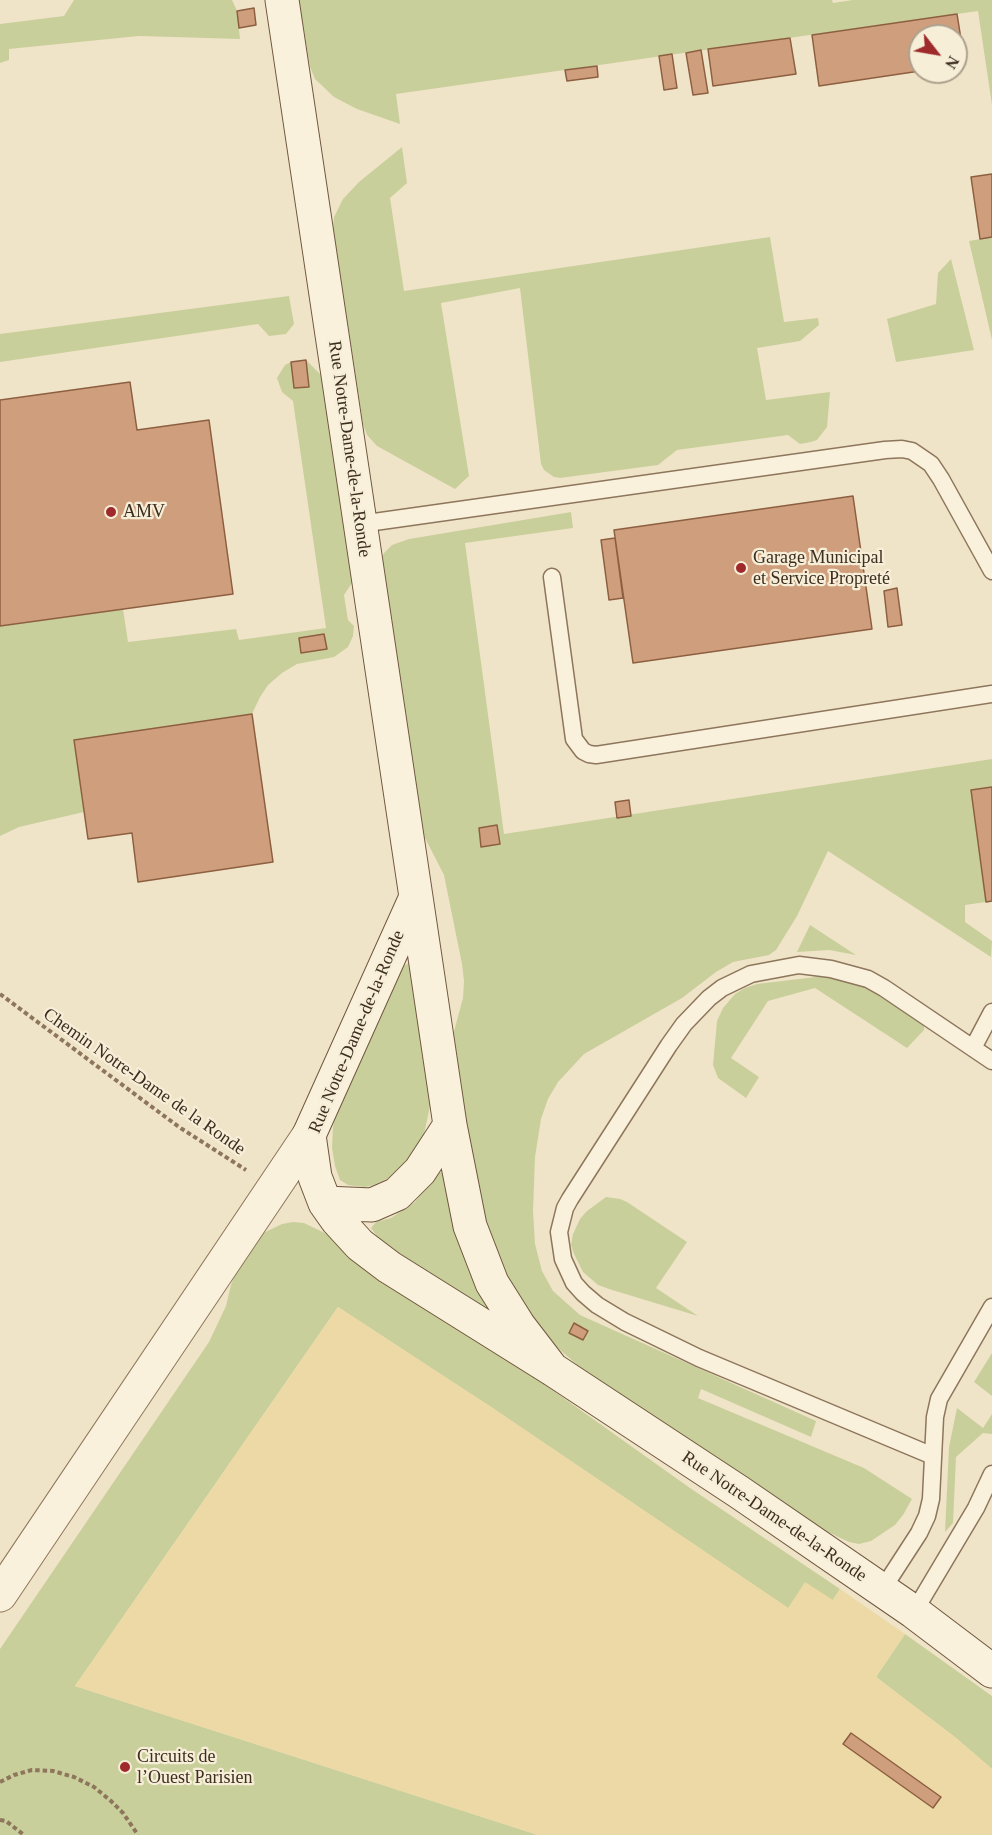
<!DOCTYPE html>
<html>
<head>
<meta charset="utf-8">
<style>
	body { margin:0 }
	#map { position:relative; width:992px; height:1835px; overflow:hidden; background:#f0e4c8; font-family:Georgia,serif }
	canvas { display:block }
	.north { position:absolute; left:908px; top:24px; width:60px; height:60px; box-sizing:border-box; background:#f7eed8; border:2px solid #ada18e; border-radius:50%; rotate:121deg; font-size:16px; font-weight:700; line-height:24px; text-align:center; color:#3d2e20 }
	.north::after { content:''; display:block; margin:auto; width:21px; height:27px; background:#9e2a2b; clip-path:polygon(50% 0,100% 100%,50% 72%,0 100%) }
</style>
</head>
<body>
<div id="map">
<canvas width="992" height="1835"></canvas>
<div class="north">N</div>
</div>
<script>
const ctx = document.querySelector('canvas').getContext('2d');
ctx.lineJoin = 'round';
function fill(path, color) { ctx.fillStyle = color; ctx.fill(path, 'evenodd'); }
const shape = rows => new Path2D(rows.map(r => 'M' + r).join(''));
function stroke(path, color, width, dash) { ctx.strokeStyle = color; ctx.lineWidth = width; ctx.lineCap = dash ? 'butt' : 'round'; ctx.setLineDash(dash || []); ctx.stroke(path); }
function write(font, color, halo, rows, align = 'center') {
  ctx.font = font + ' Georgia,serif'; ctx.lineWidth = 4.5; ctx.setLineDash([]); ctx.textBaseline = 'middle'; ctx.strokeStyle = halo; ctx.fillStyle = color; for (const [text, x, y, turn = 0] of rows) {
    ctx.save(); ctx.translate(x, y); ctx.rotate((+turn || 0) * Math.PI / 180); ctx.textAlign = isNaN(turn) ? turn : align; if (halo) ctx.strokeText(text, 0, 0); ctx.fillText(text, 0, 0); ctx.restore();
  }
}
const green = shape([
	[74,0,232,0,237,11,240,39,139,36,9,49,9,60,0,63,0,24,64,16],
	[299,0,832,0,833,3,853,0,992,0,992,105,978,11,396,94,400,124,357,109,334,97,315,79,310,67],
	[402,147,407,183,390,198,404,291,770,237,784,322,818,318,819,325,800,341,757,348,766,400,830,392,827,427,817,440,811,442,800,444,788,435,677,450,658,465,560,478,554,477,544,470,541,464,520,288,441,303,469,476,455,489,377,446,367,435,363,424,333,228,334,217,343,199,359,182],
	[992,237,992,340,969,241],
	[951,259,974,350,896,362,887,319,936,304,938,273],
	[289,296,294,324,286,334,269,336,258,324,0,362,0,334],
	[306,360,322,376,352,583,344,595,348,620,354,626,353,636,348,647,334,657,297,664,282,673,268,685,260,697,252,714,74,740,84,812,19,827,0,836,0,626,123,609,128,642,236,629,239,640,326,628,293,401,282,392,277,378,285,365,291,362,308,385],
	[571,512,573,528,465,543,504,834,992,759,992,787,971,790,986,902,965,905,965,922,992,941,991,957,828,851,797,916,776,950,769,955,733,962,716,972,682,998,584,1054,558,1082,548,1099,541,1119,535,1157,533,1211,535,1244,542,1271,553,1291,580,1315,816,1421,811,1437,701,1389,698,1398,864,1468,912,1499,903,1515,895,1525,871,1541,859,1544,849,1542,811,1524,595,1380,560,1350,535,1325,513,1296,477,1219,453,1035,463,998,464,981,462,964,444,875,424,836,419,818,381,560,384,553,392,545,409,539],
	[810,925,856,955,829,950,797,952],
	[412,962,430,1088,430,1106,424,1134,411,1160,393,1176,374,1185,365,1187,348,1185,340,1180,335,1166,332,1148,333,1127,336,1110,399,971,403,966],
	[824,976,857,983,872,991,920,1021,924,1025,924,1030,907,1048,815,988,768,1001,731,1058,759,1077,746,1098,718,1078,713,1065,717,1021,723,1008,735,994,745,988,757,984],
	[440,1172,444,1173,492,1305,486,1312,385,1247,371,1228,376,1222,391,1218,415,1202,433,1177],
	[606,1197,620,1199,627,1202,687,1242,656,1288,698,1316,609,1289,598,1285,583,1272,574,1254,571,1245,573,1234,580,1219,587,1211],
	[293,1222,304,1223,329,1235,520,1367,690,1488,840,1589,833,1600,788,1608,494,1409,338,1307,75,1686,538,1835,0,1835,0,1649,209,1342,226,1306,231,1285,239,1264,259,1235,282,1224],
	[992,1353,992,1396,974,1382],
	[957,1408,983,1428,992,1414,992,1434,983,1433,956,1457,953,1523,945,1532,949,1447],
	[905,1634,992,1696,992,1769,956,1738,876,1677]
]);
const sand = shape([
	[338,1307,494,1409,788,1608,805,1582,833,1600,840,1589,905,1634,876,1677,956,1738,992,1769,992,1835,538,1835,75,1686]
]);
const building = shape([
	[254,8,256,25,239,28,237,11,254,8],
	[957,14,965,64,956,66,956,36,920,36,920,71,819,86,812,35,957,14],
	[790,38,796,74,713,86,708,49,790,38],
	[701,50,708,93,693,95,686,53,701,50],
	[672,54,677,88,664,90,659,56,672,54],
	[597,66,598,77,567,81,565,70,597,66],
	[992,174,992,237,980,239,971,177,992,174],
	[306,360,309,387,294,388,291,362,306,360],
	[130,382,137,430,209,420,233,594,0,626,0,400,130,382],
	[853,496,872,629,633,663,614,530,853,496],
	[615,538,623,598,609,600,601,540,615,538],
	[897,588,902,625,888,627,884,591,897,588],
	[324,634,327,649,301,653,299,638,324,634],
	[252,714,273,862,138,882,132,833,88,839,74,740,252,714],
	[992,787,992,901,986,902,971,790,992,787],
	[629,800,631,816,617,818,615,802,629,800],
	[497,825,500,844,481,847,479,828,497,825],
	[574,1323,588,1331,583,1340,569,1333,574,1323],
	[851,1733,941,1797,933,1808,843,1744,851,1733]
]);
const path = shape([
	[0,994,179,1127,246,1170],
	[0,1782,14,1775,32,1770,53,1771,74,1777,94,1787,111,1801,123,1813,138,1835],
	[0,1820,6,1821,24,1835]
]);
const service = shape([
	[360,524,885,450,902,449,912,451,931,464,941,479,992,571],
	[552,577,574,739,583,751,589,754,596,755,992,694],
	[973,1048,992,1012],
	[933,1456,699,1358,625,1322,597,1305,583,1293,574,1283,563,1259,559,1232,565,1208,570,1199,669,1045,684,1024,709,998,722,988,751,974,799,965,831,969,868,979,884,988,992,1061],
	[882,1590,919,1533,927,1516,931,1499,935,1417,939,1399,992,1307],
	[914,1612,976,1508,992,1474]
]);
const minor = shape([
	[0,1595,309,1135]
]);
const secondary = shape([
	[282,0,416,897,450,1125,470,1226,492,1283,519,1326,552,1369],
	[416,897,309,1135,315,1177,325,1203,337,1220,360,1245,389,1267,552,1369,739,1492,914,1612,992,1671],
	[325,1203,372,1205,397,1194,420,1171,450,1125]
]);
const markers = [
	[111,512,6,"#9e2a2b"],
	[741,568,6,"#9e2a2b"],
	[125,1767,6,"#9e2a2b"]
];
const streetNames = [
	["Rue Notre-Dame-de-la-Ronde",349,449,82],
	["Rue Notre-Dame-de-la-Ronde",357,1032,-67],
	["Chemin Notre-Dame de la Ronde",144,1082,35],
	["Rue Notre-Dame-de-la-Ronde",774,1517,34]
];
const poiNames = [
	["AMV",123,512],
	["Garage Municipal",753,558],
	["et Service Propreté",753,579],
	["Circuits de",137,1757],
	["l’Ouest Parisien",137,1778]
];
fill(green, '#c9cf9b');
fill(sand, '#ecd9a5');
fill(building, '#cf9f7d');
stroke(building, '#8d5f41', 1.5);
stroke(service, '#8d765c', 19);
stroke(minor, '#8d765c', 35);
stroke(secondary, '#6f573f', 35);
stroke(path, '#8d765c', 4, [4.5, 3]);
stroke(service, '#faf1dc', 16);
stroke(minor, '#faf1dc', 33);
stroke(secondary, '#faf1dc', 33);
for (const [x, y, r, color] of markers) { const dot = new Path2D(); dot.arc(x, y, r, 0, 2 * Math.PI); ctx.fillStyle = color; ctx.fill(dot); stroke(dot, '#f7eed8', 2); }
write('18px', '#3d2e20', '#f7eed8', streetNames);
write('18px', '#3d2e20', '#f7eed8', poiNames, 'left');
</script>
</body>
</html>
